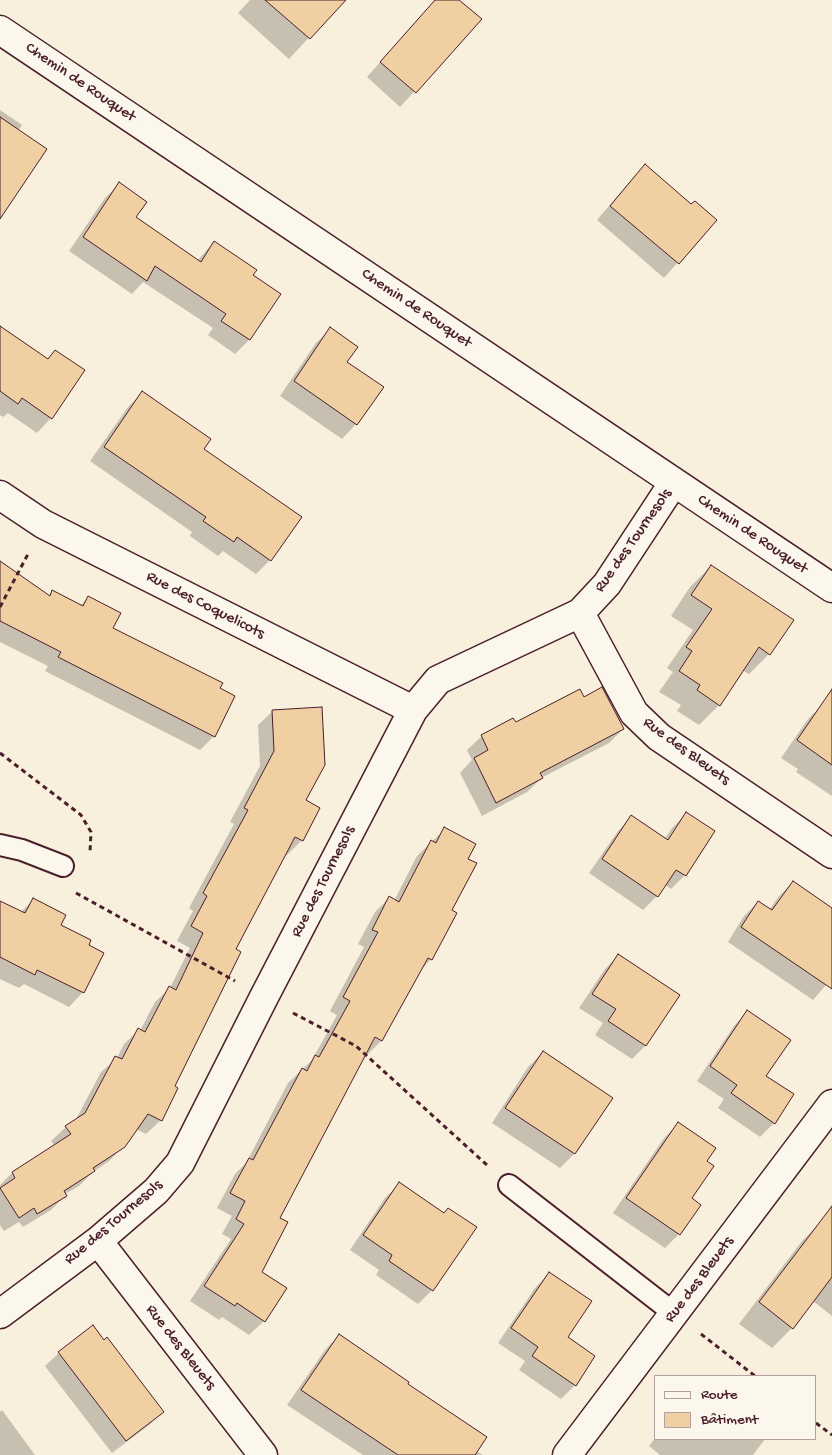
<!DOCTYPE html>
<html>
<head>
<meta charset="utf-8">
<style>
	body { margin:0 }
	#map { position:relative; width:832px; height:1455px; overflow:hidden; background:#f9efdd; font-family:"Gochi Hand",sans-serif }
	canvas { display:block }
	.legend { position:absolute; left:654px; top:1375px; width:162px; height:65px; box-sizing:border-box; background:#fbf7ec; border:1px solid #b4a19f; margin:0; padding:6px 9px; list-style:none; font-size:15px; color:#4a1f2b }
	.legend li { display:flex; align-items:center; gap:10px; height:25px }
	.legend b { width:25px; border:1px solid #b4a19f }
</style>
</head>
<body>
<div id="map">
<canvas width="832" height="1455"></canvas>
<ul class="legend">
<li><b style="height:6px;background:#fbf7ec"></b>Route</li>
<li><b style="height:14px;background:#f0d0a2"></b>Bâtiment</li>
</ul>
</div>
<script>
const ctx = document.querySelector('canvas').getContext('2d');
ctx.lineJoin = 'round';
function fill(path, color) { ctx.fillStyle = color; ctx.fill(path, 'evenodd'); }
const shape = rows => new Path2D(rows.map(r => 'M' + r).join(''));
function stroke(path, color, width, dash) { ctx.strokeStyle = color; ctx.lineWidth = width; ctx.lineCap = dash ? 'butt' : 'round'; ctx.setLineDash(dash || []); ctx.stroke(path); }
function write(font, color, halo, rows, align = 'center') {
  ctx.font = font + ' "Gochi Hand",sans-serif'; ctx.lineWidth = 5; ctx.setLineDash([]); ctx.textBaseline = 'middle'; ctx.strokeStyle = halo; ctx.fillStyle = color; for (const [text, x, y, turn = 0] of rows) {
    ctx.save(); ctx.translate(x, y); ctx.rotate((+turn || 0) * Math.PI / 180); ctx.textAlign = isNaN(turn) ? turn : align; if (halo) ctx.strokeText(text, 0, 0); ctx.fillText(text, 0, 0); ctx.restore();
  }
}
const shadow = shape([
	[250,0,344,0,289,59,238,13],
	[435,0,457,0,480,20,400,107,367,77],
	[0,110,22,125,18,131,0,207],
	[645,166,691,206,715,220,664,278,597,220,631,180],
	[119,184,134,218,197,261,214,242,251,276,280,295,249,340,235,354,208,335,213,328,143,282,132,294,69,251,105,198],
	[0,327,47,360,55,352,83,371,51,418,37,433,8,413,3,417,0,415],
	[330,329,346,363,356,424,342,439,280,396,316,343],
	[142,393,203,450,270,560,256,574,223,551,218,556,190,536,192,532,90,461,128,407],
	[0,563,48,596,53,592,80,606,88,598,111,628,218,689,214,736,200,750,45,671,48,666,0,642],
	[711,566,769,654,749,674,742,670,719,705,699,725,677,711,681,705,659,692,673,672,667,668,693,630,671,616,690,587],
	[584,698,623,729,609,743,543,777,527,792,482,816,460,773,472,760,467,750,482,736],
	[825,702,832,707,832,796,796,772,798,769,781,758,808,719],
	[273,711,304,801,302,840,287,855,285,854,234,950,174,1087,161,1120,146,1134,136,1129,124,1146,109,1161,93,1172,79,1186,65,1194,66,1195,51,1210,23,1227,19,1222,4,1231,0,1225,0,1185,12,1173,55,1146,51,1141,66,1127,75,1121,101,1072,117,1058,124,1044,139,1030,140,1031,155,1002,170,988,190,948,177,941,193,911,189,908,234,824,230,822,260,766,258,725],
	[686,814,685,875,671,889,665,885,657,896,643,910,589,873,618,831,631,817,664,840,672,828],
	[445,829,466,860,450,911,455,914,431,959,420,971,381,1041,367,1055,365,1054,278,1218,260,1272,285,1288,264,1321,249,1335,222,1317,219,1320,190,1301,231,1239,222,1234,232,1216,217,1208,235,1174,246,1163,288,1083,312,1060,337,1015,330,1011,364,947,358,944,375,912,389,898,394,901,417,856],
	[793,882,832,918,832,978,813,1000,728,942,744,916,758,902,769,910,779,896],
	[33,900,59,926,87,946,83,992,69,1007,24,984,19,988,0,979,0,902,21,912],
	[619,955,679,995,645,1046,632,1059,595,1035,603,1023,579,1008,605,969],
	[747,1012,764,1076,774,1123,760,1137,718,1108,724,1099,697,1081,734,1026],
	[543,1052,611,1099,574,1154,560,1168,492,1123,528,1067],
	[678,1124,706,1162,690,1199,679,1234,665,1248,613,1213,664,1138],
	[399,1184,443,1214,448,1209,432,1290,418,1304,376,1275,379,1270,350,1250,385,1198],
	[823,1220,832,1227,832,1316,813,1301,792,1328,772,1348,739,1324,802,1241],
	[549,1273,566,1338,575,1385,561,1399,519,1370,525,1361,498,1343,535,1288],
	[339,1335,406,1384,476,1451,483,1455,363,1455,287,1405,325,1350],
	[59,1353,162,1412,149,1425,112,1453,45,1366],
	[2,1410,35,1455,0,1455,0,1412],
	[656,1437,656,1439,765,1439,753,1455,660,1455,649,1446]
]);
const building = shape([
	[265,0,346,0,310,39,265,0],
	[435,0,459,0,482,19,416,93,380,62,435,0],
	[0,117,47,149,0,219,0,117],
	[645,164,691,204,695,201,717,220,679,264,610,206,645,164],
	[119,182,147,202,136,217,201,262,214,241,257,270,253,275,281,294,250,340,221,321,226,314,155,266,147,281,83,237,119,182],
	[0,326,48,359,55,350,85,370,52,419,22,398,18,404,0,391,0,326],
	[330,327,358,347,347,362,384,387,357,425,294,381,330,327],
	[142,391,211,439,204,449,302,517,271,561,237,537,234,542,203,521,206,517,104,447,142,391],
	[0,561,50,596,52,590,83,606,88,596,121,613,113,628,223,683,220,688,235,696,215,737,58,657,61,652,0,621,0,561],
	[711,565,794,620,770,655,759,647,720,706,697,690,700,685,679,671,692,651,686,647,712,609,691,595,711,565],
	[602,687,624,729,540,773,543,778,496,803,474,758,488,750,481,735,513,718,516,722,580,689,584,697,602,687],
	[832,689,832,765,797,740,832,689],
	[322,707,325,765,306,800,320,808,303,841,295,837,236,949,241,952,175,1086,178,1088,162,1121,148,1114,125,1147,93,1168,95,1171,64,1191,67,1196,37,1214,34,1208,19,1218,0,1188,15,1178,12,1172,71,1134,65,1126,85,1113,115,1056,122,1059,138,1028,145,1032,169,986,176,990,203,933,191,926,207,896,203,893,248,810,244,808,274,751,272,710,322,707],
	[686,812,715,831,686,876,676,870,658,897,602,859,631,815,668,840,686,812],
	[444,827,476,844,468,859,477,863,452,910,457,913,432,960,428,958,382,1041,375,1037,280,1218,288,1222,262,1272,287,1288,265,1322,237,1303,235,1306,204,1286,244,1224,236,1219,245,1201,230,1193,249,1158,253,1160,302,1068,307,1071,315,1055,319,1057,350,1001,343,997,378,932,372,930,389,896,399,902,431,840,436,843,444,827],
	[793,881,832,908,832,989,741,927,758,901,772,910,793,881],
	[33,898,66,915,61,925,91,940,89,945,104,953,84,993,37,970,35,975,0,957,0,901,25,913,33,898],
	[618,954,680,995,646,1046,608,1021,616,1009,592,994,618,954],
	[747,1010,791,1040,766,1076,794,1094,775,1124,731,1093,737,1085,710,1066,747,1010],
	[543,1051,613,1098,575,1154,505,1108,543,1051],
	[678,1122,716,1148,707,1161,714,1166,692,1198,701,1205,680,1235,626,1198,678,1122],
	[399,1182,444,1213,448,1208,477,1227,433,1291,389,1261,392,1255,363,1235,399,1182],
	[832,1206,832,1277,793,1329,759,1302,832,1206],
	[549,1272,592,1301,568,1337,595,1356,576,1386,532,1356,538,1347,511,1328,549,1272],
	[93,1325,104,1340,107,1337,164,1412,126,1441,58,1352,93,1325],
	[339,1334,409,1382,408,1384,487,1437,475,1455,398,1455,301,1390,339,1334]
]);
const path = shape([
	[0,607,28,554],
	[0,753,81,815,91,832,90,852],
	[76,893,235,981],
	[293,1013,356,1046,487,1165],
	[701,1334,755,1376],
	[816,1423,832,1435]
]);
const service = shape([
	[0,845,22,850,63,866],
	[509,1185,675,1314]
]);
const minor = shape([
	[0,30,832,588],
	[0,495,43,524,413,710],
	[580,613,634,713,659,737,832,854],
	[98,1241,263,1455],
	[0,1314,98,1241,156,1191,180,1163,264,997,413,710,438,680,580,613,607,584,674,482],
	[567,1455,832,1104]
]);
const streetNames = [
	["Chemin de Rouquet",80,83,34],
	["Chemin de Rouquet",416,309,34],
	["Chemin de Rouquet",752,535,34],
	["Rue des Tournesols",634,541,-55],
	["Rue des Coquelicots",205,606,27],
	["Rue des Bleuets",686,752,36],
	["Rue des Tournesols",324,882,-63],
	["Rue des Tournesols",114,1223,-40],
	["Rue des Bleuets",700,1280,-53],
	["Rue des Bleuets",180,1348,52]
];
fill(shadow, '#0003');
fill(building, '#f0d0a2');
stroke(building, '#4a1f2b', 1);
stroke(service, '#4a1f2b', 24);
stroke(minor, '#4a1f2b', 31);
stroke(path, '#4a1f2b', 3, [5, 4]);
stroke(service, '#fbf7ec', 20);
stroke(minor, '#fbf7ec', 28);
write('16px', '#4a1f2b', '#fbf7ec', streetNames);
</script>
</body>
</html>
